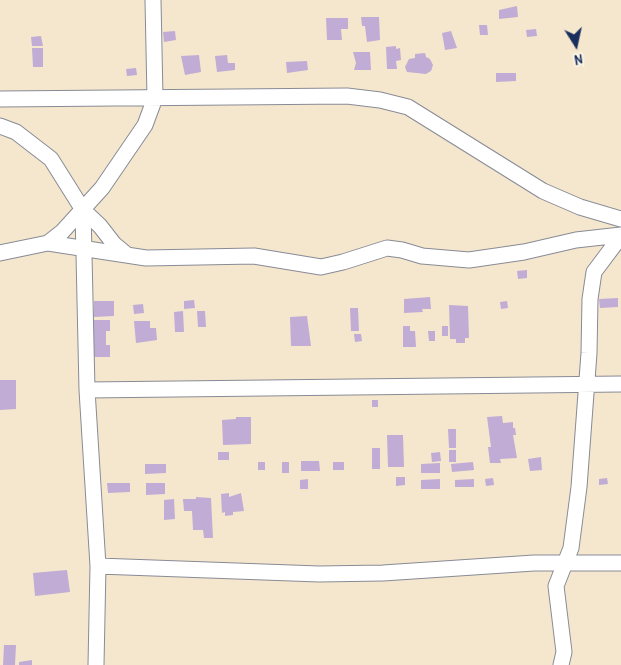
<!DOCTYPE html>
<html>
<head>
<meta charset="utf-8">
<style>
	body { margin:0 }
	#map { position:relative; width:621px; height:665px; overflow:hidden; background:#f5e7cd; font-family:"Patrick Hand",sans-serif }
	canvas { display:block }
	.north { position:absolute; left:551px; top:20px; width:50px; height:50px; -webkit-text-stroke:4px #fcf5e5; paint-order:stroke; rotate:170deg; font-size:14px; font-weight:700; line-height:20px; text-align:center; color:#1b2f5e }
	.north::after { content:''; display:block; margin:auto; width:18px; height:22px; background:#1b2f5e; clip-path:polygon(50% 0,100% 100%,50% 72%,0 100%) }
</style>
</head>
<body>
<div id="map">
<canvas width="621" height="665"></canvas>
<div class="north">N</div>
</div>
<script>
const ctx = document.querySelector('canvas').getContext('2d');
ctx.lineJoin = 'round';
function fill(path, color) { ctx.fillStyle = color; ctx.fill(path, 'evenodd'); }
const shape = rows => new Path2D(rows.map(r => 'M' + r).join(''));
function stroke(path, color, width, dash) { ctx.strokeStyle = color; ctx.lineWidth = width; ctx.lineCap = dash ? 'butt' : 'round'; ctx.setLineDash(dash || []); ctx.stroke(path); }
const building = shape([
	[517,6,518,17,499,19,499,10],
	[361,17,379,17,380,40,367,42,365,26,362,26],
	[326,18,348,18,348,29,341,29,342,40,327,40],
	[479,25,487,25,488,35,480,35],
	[536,29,537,36,527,37,526,30],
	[175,31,176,40,164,42,163,32],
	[451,31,457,48,445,50,442,33],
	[41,36,43,46,32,46,31,37],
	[396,46,396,49,400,48,401,60,396,61,397,69,387,69,386,47],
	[32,48,43,48,43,67,33,67],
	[353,52,370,52,371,70,354,70,356,63],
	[425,53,426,57,430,59,433,65,431,71,426,74,407,72,405,67,409,59,415,58,415,54],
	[199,55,201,72,185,75,181,56],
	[227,55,228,63,235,63,235,70,217,72,215,56],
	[307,61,308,70,287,73,286,62],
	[136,68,137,75,127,76,126,69],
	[496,73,516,73,516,81,496,82],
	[527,270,527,278,518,279,517,271],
	[430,297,431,309,422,309,423,312,404,313,404,299],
	[618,298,618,307,600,308,599,299],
	[194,300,195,308,184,309,184,301],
	[94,301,114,301,114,316,94,317],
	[507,301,508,308,501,309,500,302],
	[143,304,144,313,134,314,133,305],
	[449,305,468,306,469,338,465,338,465,343,456,343,456,339,450,339],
	[350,308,358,308,359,331,351,331],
	[183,311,184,332,175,332,174,312],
	[197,311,205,311,206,327,198,327],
	[307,316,311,346,291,346,290,317],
	[91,320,110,320,110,331,106,331,106,345,110,345,110,357,92,357],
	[134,321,150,321,150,328,156,328,157,340,136,343],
	[403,326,410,326,410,331,415,331,416,347,403,347],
	[442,326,448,326,448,336,442,336],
	[428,331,435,331,435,341,429,341],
	[354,334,361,334,362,341,355,342],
	[0,380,16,380,16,409,0,410],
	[372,400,378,400,378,407,372,407],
	[502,416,503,423,513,422,513,428,515,428,516,435,513,435,517,458,500,459,501,463,490,463,488,447,491,447,487,417],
	[236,417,251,417,251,444,223,445,222,420,236,419],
	[448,429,456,429,456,448,449,448],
	[387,435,403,435,404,467,388,467],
	[372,448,380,448,380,469,372,469],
	[449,450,456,450,456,462,449,462],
	[218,452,229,452,229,460,218,460],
	[440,452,441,461,432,462,431,453],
	[541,457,542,470,530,471,528,459],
	[301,461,319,461,320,471,301,471],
	[258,462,265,462,265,470,258,470],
	[282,462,289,462,289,473,282,473],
	[333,462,344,462,344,470,333,470],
	[473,462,474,470,452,472,451,464],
	[440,463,440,473,421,473,421,464],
	[145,464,166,464,166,473,145,474],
	[396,477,405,477,405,485,396,486],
	[493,478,494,485,486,486,485,479],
	[607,478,608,484,599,485,599,479],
	[308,479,308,489,300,489,300,480],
	[440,479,440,489,421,489,421,480],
	[474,479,474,487,455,487,455,480],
	[107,483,130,483,130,492,108,493],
	[146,483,165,483,165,494,146,495],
	[229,493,229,497,241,493,244,511,233,512,233,515,225,516,225,512,222,513,221,494],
	[196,497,211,498,213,538,204,538,203,530,193,530,192,511,184,511,183,499,196,499],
	[174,499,175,519,164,520,164,500],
	[67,570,70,592,35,596,33,573],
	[4,645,16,645,15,665,3,665],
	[32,660,32,665,19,665,19,662]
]);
const minor = shape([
	[0,99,347,96,380,100,408,107,543,191,580,207,621,219],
	[0,126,16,132,51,159,83,210,87,390,98,566,96,665],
	[83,210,100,226,114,244,126,254],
	[48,243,62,232,102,188,145,125,155,98,153,0],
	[0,253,48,243,146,258,254,256,321,267,343,262,387,248,402,250,422,256,469,260,524,252,576,240,621,235],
	[87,390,621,384],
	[98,566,319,574,383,573,534,563,621,563],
	[561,665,564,652,556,586,571,548,579,487,589,353,590,299,594,272,621,236]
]);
fill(building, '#c0acd5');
stroke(minor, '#888b96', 17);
stroke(minor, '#fff', 15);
</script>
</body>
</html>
